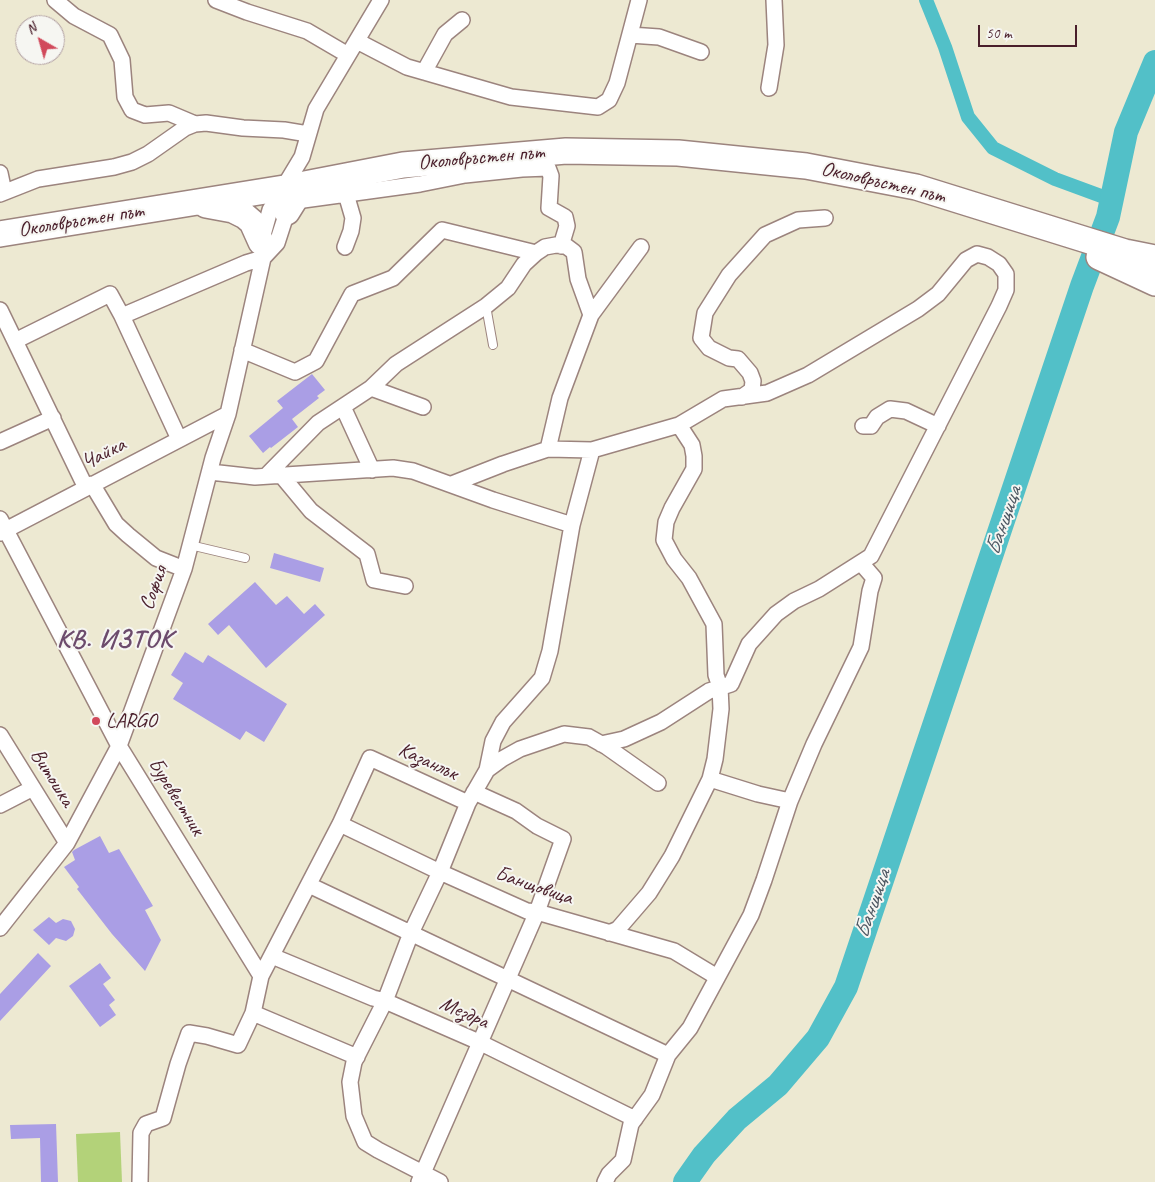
<!DOCTYPE html>
<html>
<head>
<meta charset="utf-8">
<style>
	body { margin:0 }
	#map { position:relative; width:1155px; height:1182px; overflow:hidden; background:#ede9d2; font-family:Caveat,sans-serif }
	canvas { display:block }
	.north { position:absolute; left:15px; top:15px; width:50px; height:50px; box-sizing:border-box; background:#f6f6f2; border:1px solid #b1a0a2; border-radius:50%; rotate:322deg; font-size:14px; font-weight:700; line-height:20px; text-align:center; color:#4a1f2b }
	.north::after { content:''; display:block; margin:auto; width:18px; height:22px; background:#d1495b; clip-path:polygon(50% 0,100% 100%,50% 72%,0 100%) }
	.scale { position:absolute; left:978px; top:25px; width:99px; height:22px; box-sizing:border-box; border:2px solid #4a1f2b; border-top:0; padding-left:6px; font-size:15px; line-height:18px; white-space:nowrap; color:#4a1f2b; -webkit-text-stroke:4px #f6f6f2; paint-order:stroke }
</style>
</head>
<body>
<div id="map">
<canvas width="1155" height="1182"></canvas>
<div class="north">N</div>
<div class="scale">50 m</div>
</div>
<script>
const ctx = document.querySelector('canvas').getContext('2d');
ctx.lineJoin = 'round';
function fill(path, color) { ctx.fillStyle = color; ctx.fill(path, 'evenodd'); }
const shape = rows => new Path2D(rows.map(r => 'M' + r).join(''));
function stroke(path, color, width, dash) { ctx.strokeStyle = color; ctx.lineWidth = width; ctx.lineCap = dash ? 'butt' : 'round'; ctx.setLineDash(dash || []); ctx.stroke(path); }
function write(font, color, halo, rows, align = 'center') {
  ctx.font = font + ' Caveat,sans-serif'; ctx.lineWidth = 4; ctx.setLineDash([]); ctx.textBaseline = 'middle'; ctx.strokeStyle = halo; ctx.fillStyle = color; for (const [text, x, y, turn = 0] of rows) {
    ctx.save(); ctx.translate(x, y); ctx.rotate((+turn || 0) * Math.PI / 180); ctx.textAlign = isNaN(turn) ? turn : align; if (halo) ctx.strokeText(text, 0, 0); ctx.fillText(text, 0, 0); ctx.restore();
  }
}
const green = shape([
	[120,1132,122,1182,78,1182,76,1134]
]);
const canal = shape([
	[926,0,945,47,968,117,993,148,1055,179,1112,200]
]);
const river = shape([
	[685,1182,704,1155,737,1119,778,1085,818,1038,846,987,1082,286,1108,217,1126,132,1155,62]
]);
const building = shape([
	[312,374,325,390,317,396,319,398,292,419,298,427,271,448,270,447,263,453,249,436,283,408,277,401],
	[274,553,324,568,320,582,270,568],
	[255,582,276,605,287,596,304,614,315,604,325,615,266,668,229,625,218,635,208,624],
	[185,652,203,663,208,655,287,704,264,742,246,731,240,740,173,699,183,683,171,675],
	[100,836,109,853,119,849,153,906,145,910,161,940,145,971,112,934,77,889,79,887,64,867,75,860,72,852,74,850],
	[49,917,56,923,63,919,71,921,75,929,73,936,66,941,56,938,49,945,33,930],
	[38,953,51,966,0,1021,0,994],
	[100,963,111,978,103,984,115,1000,109,1005,116,1015,100,1027,69,986],
	[56,1124,58,1182,41,1182,40,1138,11,1139,10,1125]
]);
const service = shape([
	[486,306,493,345],
	[190,545,245,558]
]);
const minor = shape([
	[55,0,74,16,110,35,122,60,125,97,132,110,145,115,169,113,195,124],
	[216,0,247,12,307,31,348,55],
	[630,35,659,37,701,52],
	[357,41,407,67,511,97,598,107,609,100,617,83,639,0],
	[424,72,445,34,462,20],
	[769,88,776,45,774,0],
	[0,173,4,192],
	[0,194,38,179,114,167,132,162,148,154,185,128,195,124,206,123,243,128,284,130,308,134],
	[296,201,420,184,465,175,522,169,548,168,551,176,549,208,565,217,567,226,561,246],
	[345,247,351,231,353,218,346,194],
	[0,310,86,488],
	[122,316,246,263,263,258,277,243,287,212,287,204],
	[15,341,110,294,122,316,179,439],
	[242,350,295,372,316,361,352,294,393,278,442,230,536,253],
	[371,388,423,407],
	[742,397,752,390,753,381,750,373,738,359,729,358,709,348,701,338,705,313,729,275,765,235,798,220,825,218],
	[343,407,372,470],
	[863,426,871,426,877,417,890,409,906,411,938,426],
	[0,442,53,418],
	[548,449,560,398,591,315,641,247],
	[210,472,255,477,393,468,413,471,493,500,572,525],
	[281,475,311,511,367,554,374,580,405,586],
	[266,476,318,423,371,388,396,364,486,306,508,288,524,264,536,253,545,247,556,245,566,246,574,252,578,279,591,315],
	[92,484,116,524,128,535,156,558,184,569],
	[452,484,503,464,548,449,592,450,679,425,723,399,767,393,808,375,918,309,938,294,966,260,977,254,988,257,999,264,1006,274,1006,290,999,306,871,556,819,589,794,601,776,614,749,644,731,684,709,691,661,722,624,739,601,744],
	[0,519,119,746,261,976],
	[0,533,228,414],
	[0,735,67,843],
	[487,770,493,741,503,722,542,678,550,651,572,525,592,450],
	[710,779,758,794,790,801],
	[0,805,33,788],
	[340,824,440,872,527,911,537,912,674,951,717,977],
	[309,885,668,1055],
	[0,928,67,843,119,746,184,569,213,458,228,414,263,258,261,242,270,210,302,157,316,109,381,0],
	[609,933,618,929,649,893,672,856,710,779,715,759,721,709,720,687,716,675,714,624,689,578,674,559,664,540,666,522,672,508,694,469,694,456,692,445,679,425],
	[272,956,373,998,385,1001,479,1042,635,1119],
	[253,1013,357,1057],
	[140,1182,141,1133,146,1124,163,1118,178,1064,189,1033,207,1036,238,1045,253,1013,261,976,340,824,370,758,468,803],
	[419,1182,537,912,563,839,537,826,516,811,474,792],
	[440,1182,378,1150,365,1142,354,1116,350,1082,354,1062,385,1001,411,933,440,872,468,803,487,770,502,759,520,749,564,734,589,737,607,747,658,783],
	[605,1182,609,1174,623,1160,631,1124,652,1095,668,1055,690,1028,751,915,764,880,790,801,814,744,861,647,870,591,874,578,861,563]
]);
const primary = shape([
	[206,205,233,210,245,216,252,222,261,242],
	[287,212,297,196,316,182],
	[0,234,284,188,403,165,566,151,678,153,806,166,916,187,1125,252,1155,258],
	[1099,257,1155,283]
]);
const markers = [
	[96,721,5,"#d1495b"]
];
const streetNames = [
	["Околовръстен път",481,158,-5],
	["Околовръстен път",883,183,13],
	["Околовръстен път",81,221,-9],
	["Чайка",104,454,-27],
	["София",154,588,-70],
	["Казанлък",428,762,25],
	["Витошка",52,778,58],
	["Буревестник",176,797,58],
	["Банщовица",534,886,19],
	["Мездра",464,1013,24]
];
const poiNames = [
	["LARGO",106,721]
];
const waterNames = [
	["Банщица",1004,521,-71],
	["Банщица",873,904,-71]
];
const districtNames = [
	["КВ. ИЗТОК",115,640]
];
fill(green, '#b3d279');
stroke(canal, '#52c0c8', 14);
stroke(river, '#52c0c8', 24);
fill(building, '#aa9ee5');
stroke(service, '#9c847e', 10);
stroke(minor, '#9c847e', 18);
stroke(primary, '#9c847e', 28);
stroke(service, '#fff', 8);
stroke(minor, '#fff', 15);
stroke(primary, '#fff', 25);
for (const [x, y, r, color] of markers) { const dot = new Path2D(); dot.arc(x, y, r, 0, 2 * Math.PI); ctx.fillStyle = color; ctx.fill(dot); stroke(dot, '#f6f6f2', 2); }
write('21px', '#4a1f2b', '#f6f6f2', streetNames);
write('21px', '#4a1f2b', '#f6f6f2', poiNames, 'left');
write('italic 22px', '#4d5762', '#f6f6f2', waterNames);
ctx.letterSpacing = '1px';
write('bold 26px', '#6c4b6c', '#f6f6f2', districtNames);
ctx.letterSpacing = '0px';
</script>
</body>
</html>
